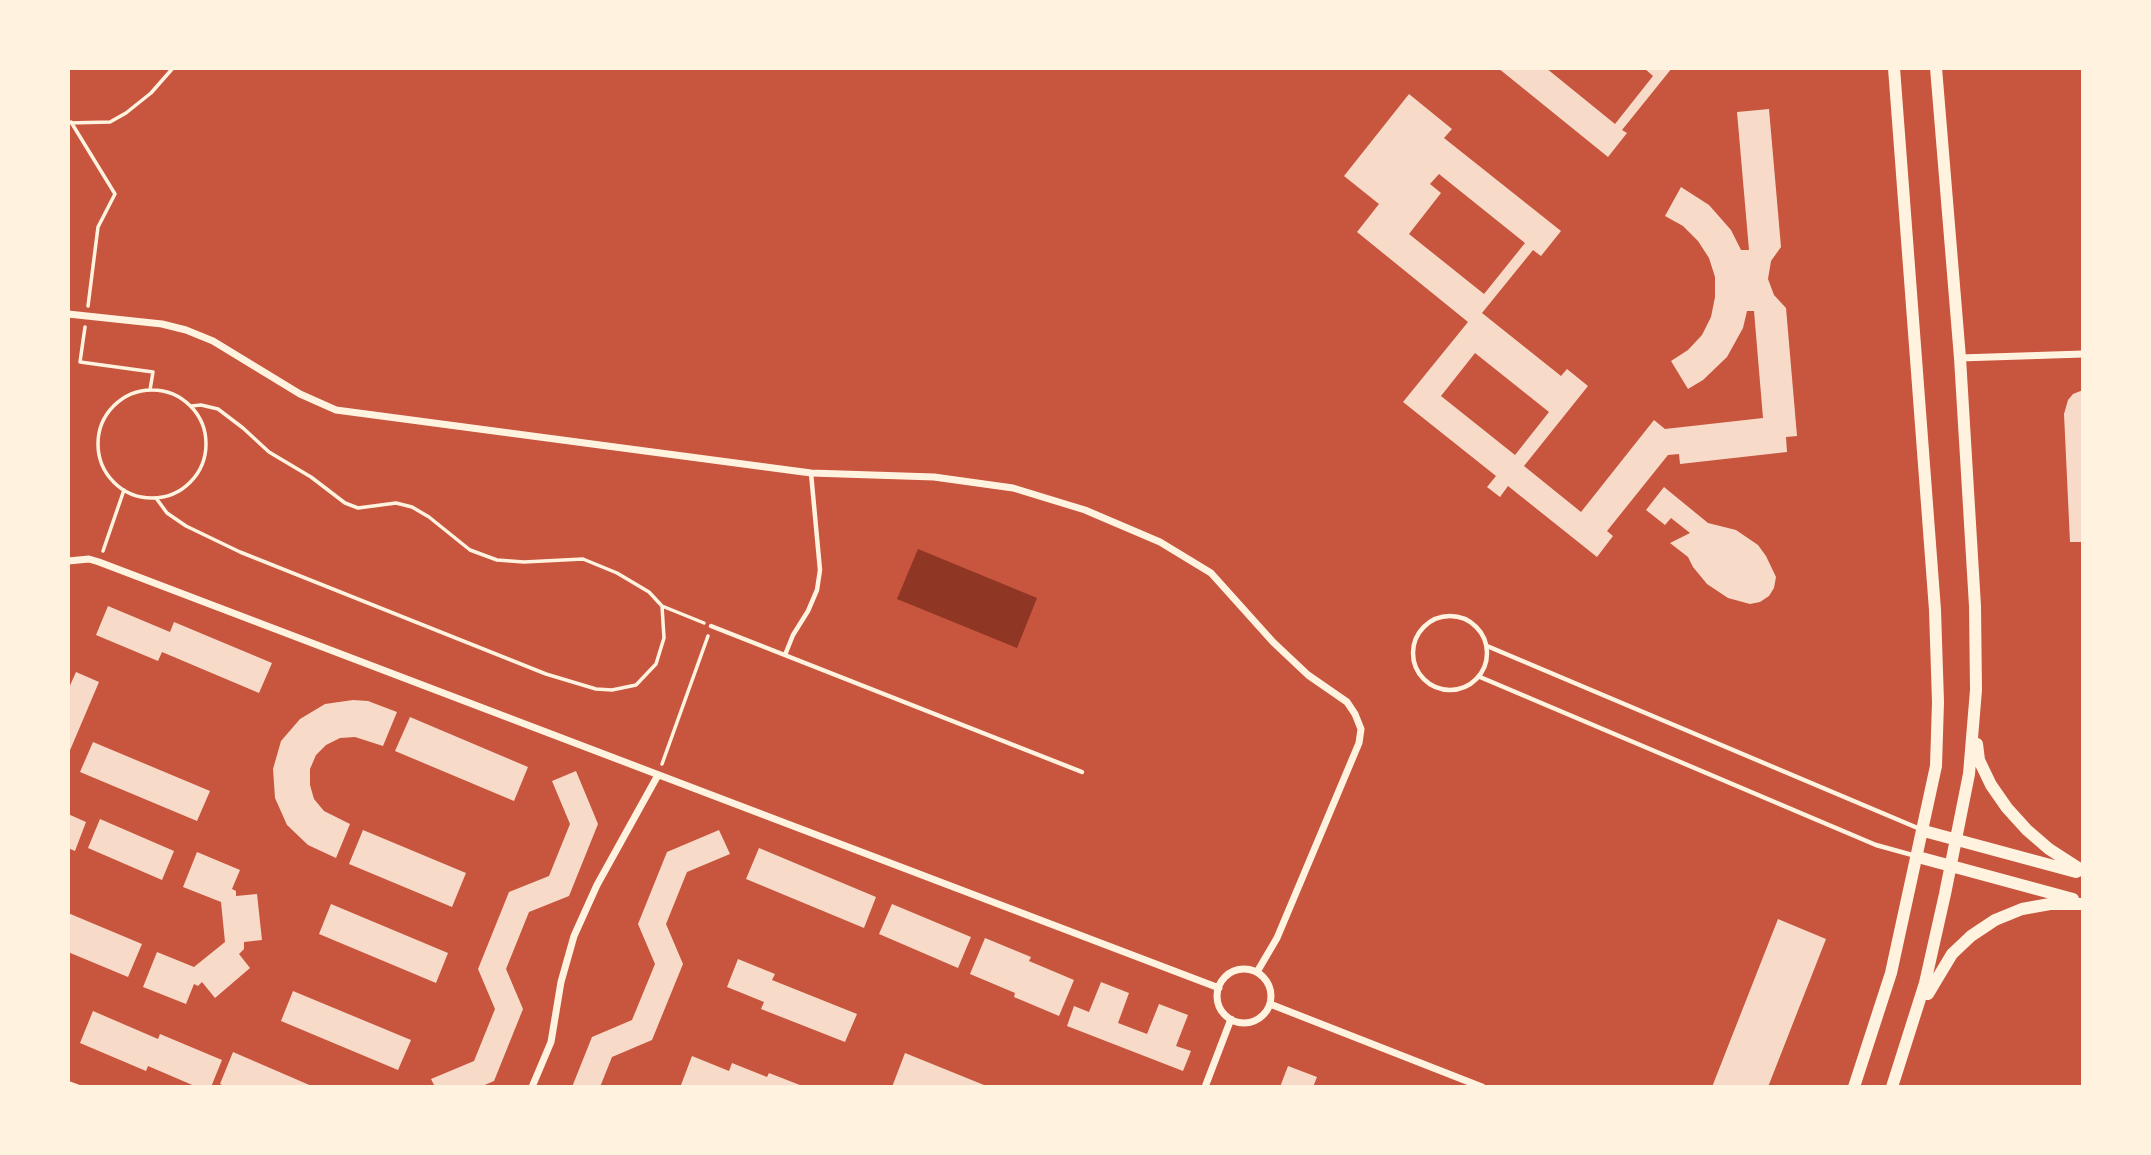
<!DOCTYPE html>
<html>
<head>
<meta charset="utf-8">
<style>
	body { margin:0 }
	#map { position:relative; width:2151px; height:1155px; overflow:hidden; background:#c8553d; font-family:Inter,sans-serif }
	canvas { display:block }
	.frame { position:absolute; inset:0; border:70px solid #fff3e0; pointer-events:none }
</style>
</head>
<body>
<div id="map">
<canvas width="2151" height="1155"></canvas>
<div class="frame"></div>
</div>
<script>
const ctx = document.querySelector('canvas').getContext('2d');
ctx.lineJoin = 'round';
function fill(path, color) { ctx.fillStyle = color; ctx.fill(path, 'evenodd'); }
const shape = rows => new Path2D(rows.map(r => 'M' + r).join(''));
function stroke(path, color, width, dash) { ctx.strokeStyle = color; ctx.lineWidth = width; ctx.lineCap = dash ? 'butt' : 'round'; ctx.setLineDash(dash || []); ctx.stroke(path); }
const water = shape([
	[918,549,1037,598,1017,648,897,599]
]);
const building = shape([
	[1498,68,1546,68,1615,124,1653,76,1644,68,1672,68,1622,130,1627,133,1608,157],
	[1409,94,1452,129,1444,138,1561,231,1541,256,1533,250,1482,313,1561,376,1567,369,1588,386,1524,466,1581,512,1654,420,1665,429,1763,418,1754,311,1747,311,1743,328,1727,357,1703,380,1688,389,1671,361,1688,350,1702,335,1711,317,1715,297,1715,277,1709,258,1698,241,1683,226,1665,216,1681,187,1709,205,1731,230,1741,250,1749,250,1737,112,1769,109,1781,247,1771,261,1768,279,1774,295,1786,308,1797,436,1786,437,1787,452,1680,464,1679,454,1668,455,1607,531,1613,536,1597,557,1508,486,1500,497,1487,487,1496,476,1403,402,1468,322,1357,232,1379,204,1344,176],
	[1439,174,1525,243,1484,294,1409,234,1441,193,1430,184],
	[1475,353,1549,412,1515,455,1441,396],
	[2083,390,2083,542,2070,542,2064,414,2068,400,2073,394],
	[1664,487,1708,523,1736,530,1758,545,1766,556,1776,577,1774,588,1769,596,1760,602,1750,604,1728,598,1707,584,1693,567,1688,557,1670,543,1690,533,1671,518,1665,525,1646,510],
	[108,606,170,632,174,622,272,663,259,693,162,652,158,661,96,635],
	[76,672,99,682,68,755,68,690],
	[353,700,368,701,397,712,383,746,355,737,340,738,326,745,316,755,310,769,310,785,314,799,324,811,350,824,336,858,308,845,287,825,275,798,273,769,281,741,300,719,325,704],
	[410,717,528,767,514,801,395,751],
	[93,742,210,791,197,821,80,772],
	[576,771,598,824,569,896,529,912,506,969,523,1009,494,1081,480,1087,435,1087,431,1079,474,1061,495,1009,478,969,509,892,549,876,570,824,552,781],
	[68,814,86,822,75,851,68,848],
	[100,819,174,851,162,880,88,848],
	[363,830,466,873,452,907,349,864],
	[719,830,730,854,687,872,666,924,683,964,652,1040,612,1057,600,1087,572,1087,592,1037,632,1020,655,964,638,924,667,852],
	[759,848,876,897,864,928,746,879],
	[197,852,240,870,232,889,236,891,236,896,257,894,262,940,244,942,244,949,239,954,250,968,215,998,202,982,198,986,194,984,186,1004,143,987,157,952,194,967,225,942,221,902,183,887],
	[331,904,448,953,436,983,319,934],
	[892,904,971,937,958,968,879,934],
	[68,913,142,944,128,977,68,952],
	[1778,919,1826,939,1768,1087,1712,1087],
	[985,938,1031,957,1029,961,1074,980,1059,1016,1014,997,1015,993,970,974],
	[738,959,775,974,772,980,857,1014,845,1042,761,1009,764,1002,727,987],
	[1101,982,1129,993,1118,1023,1147,1034,1159,1004,1188,1015,1176,1046,1191,1051,1183,1071,1067,1026,1074,1006,1089,1012],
	[293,991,411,1040,398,1070,281,1021],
	[93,1011,158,1039,160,1034,222,1060,211,1087,197,1087,148,1066,146,1071,80,1043],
	[233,1052,314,1087,227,1087,220,1084],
	[905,1053,989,1087,892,1087],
	[692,1056,729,1071,732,1063,767,1077,769,1073,805,1087,686,1087,681,1085],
	[1288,1066,1317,1077,1313,1087,1280,1087]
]);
const path = shape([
	[71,122,115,194,98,227,88,306],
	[68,123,110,122,126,113,151,93,173,68],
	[85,327,80,362,153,372,150,390],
	'98 444a54 54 0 1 1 108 0a54 54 0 1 1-108 0Z',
	[156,498,167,513,186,526,240,552,546,674,596,689,612,690,636,685,656,664,664,638,662,606,649,592,617,573,583,559,524,562,497,560,470,550,429,517,412,507,396,503,358,508,345,503,311,477,269,452,243,428,218,409,201,405,191,406],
	[103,551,124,490],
	[662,606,704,623],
	[662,764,708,636]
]);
const service = shape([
	'1413 653a37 37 0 1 1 74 0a37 37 0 1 1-74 0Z',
	[711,626,1082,772],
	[1487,646,1920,829],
	[785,655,793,635,808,611,817,590,820,570,811,473],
	[1480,677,1876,845,1916,856],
	[68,1083,79,1087]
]);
const minor = shape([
	[68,314,162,324,186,330,213,341,300,394,336,410,811,473,934,477,1013,488,1085,510,1160,542,1211,573,1273,642,1308,675,1347,702,1355,714,1361,729,1359,743,1277,938,1257,972],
	[1960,358,2083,354],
	[68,561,89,559,99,562,1219,988],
	'1217 996a27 27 0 1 1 54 0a27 27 0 1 1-54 0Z',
	[1270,1004,1482,1087],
	[532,1087,551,1042,561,982,574,936,597,885,658,775],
	[1205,1087,1231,1019]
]);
const secondary = shape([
	[1977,744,1979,760,1991,785,2007,808,2027,830,2049,849,2083,871],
	[1924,831,2076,872],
	[1918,857,2073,899],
	[1928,994,1952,954,1971,936,1995,920,2022,909,2050,904,2083,904],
	[1854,1087,1891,973,1936,766,1938,702,1935,610,1894,68],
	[1892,1087,1925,983,1945,894,1969,774,1976,690,1975,606,1960,358,1936,68]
]);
fill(water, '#8f3625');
fill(building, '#f7dbc8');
stroke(path, '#fff3e0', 3.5);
stroke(service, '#fff3e0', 4.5);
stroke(minor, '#fff3e0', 7);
stroke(secondary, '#fff3e0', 12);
</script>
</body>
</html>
